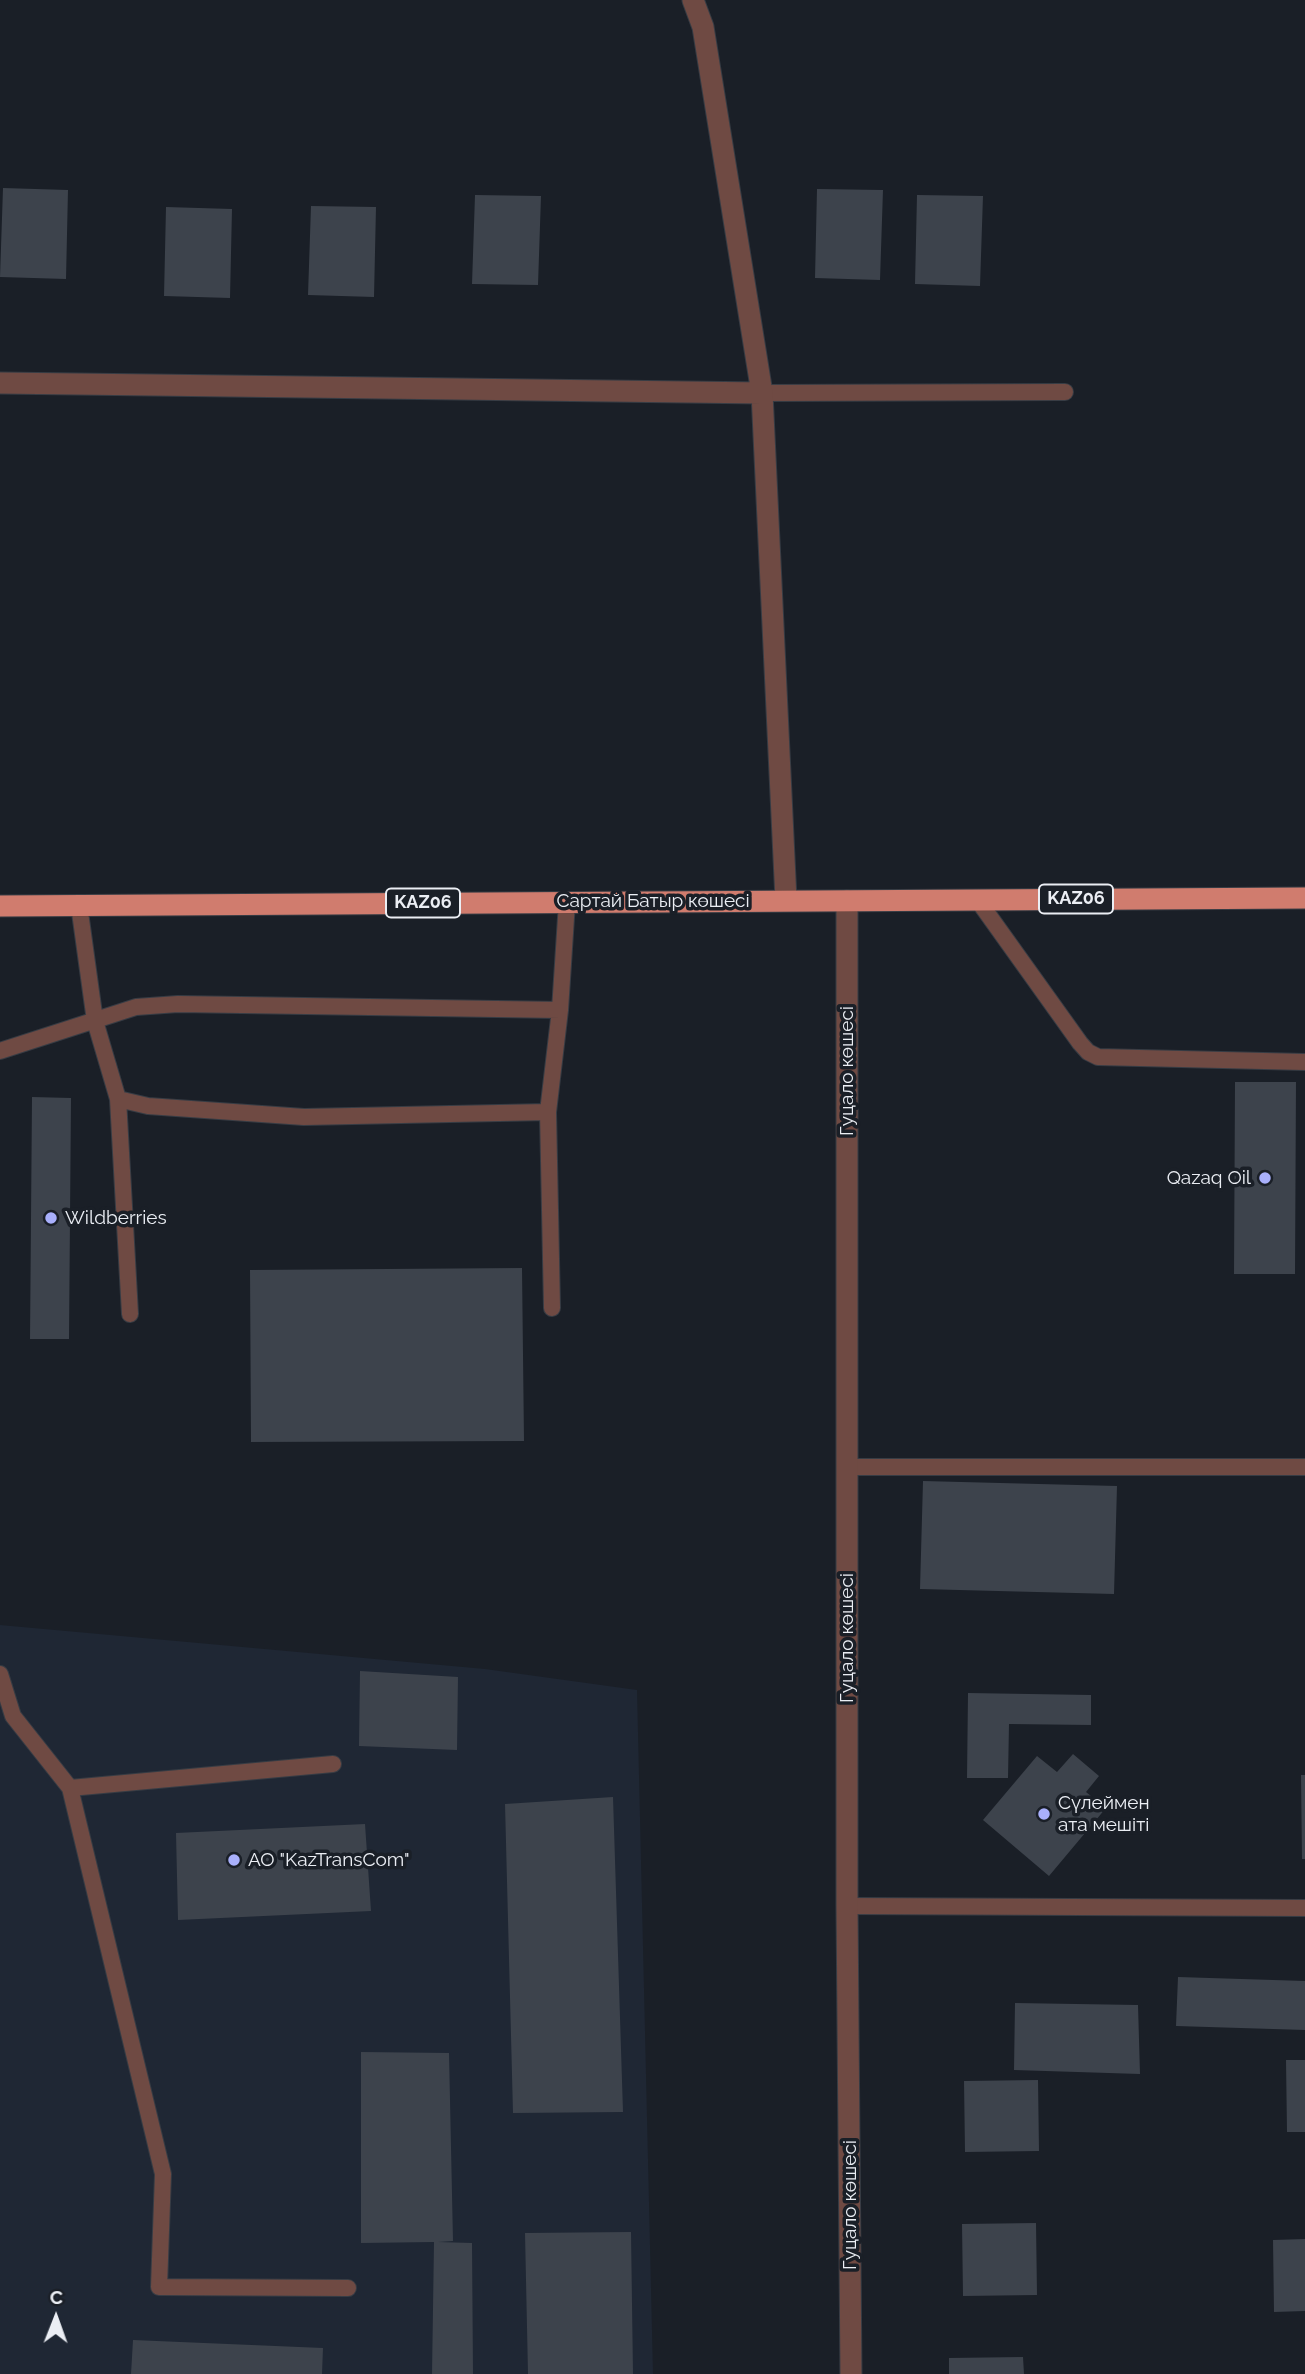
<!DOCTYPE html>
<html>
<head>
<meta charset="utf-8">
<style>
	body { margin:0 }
	#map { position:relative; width:1305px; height:2374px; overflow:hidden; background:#1a1f27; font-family:Raleway,sans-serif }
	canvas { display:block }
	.north { position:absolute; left:21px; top:2283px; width:70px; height:70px; -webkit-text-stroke:5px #1a1f27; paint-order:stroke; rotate:1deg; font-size:19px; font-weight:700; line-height:28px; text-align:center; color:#ebeef4 }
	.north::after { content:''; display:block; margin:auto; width:24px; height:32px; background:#ebeef4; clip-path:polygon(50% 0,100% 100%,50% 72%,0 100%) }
</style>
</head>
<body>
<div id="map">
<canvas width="1305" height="2374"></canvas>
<div class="north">С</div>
</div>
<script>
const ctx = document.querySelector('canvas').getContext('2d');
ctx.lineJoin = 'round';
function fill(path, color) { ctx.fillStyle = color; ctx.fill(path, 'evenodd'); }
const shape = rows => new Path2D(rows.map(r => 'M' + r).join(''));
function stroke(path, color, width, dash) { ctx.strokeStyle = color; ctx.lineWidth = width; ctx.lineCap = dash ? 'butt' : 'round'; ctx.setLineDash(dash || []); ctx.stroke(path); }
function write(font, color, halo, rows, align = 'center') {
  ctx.font = font + ' Raleway,sans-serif'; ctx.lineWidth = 7; ctx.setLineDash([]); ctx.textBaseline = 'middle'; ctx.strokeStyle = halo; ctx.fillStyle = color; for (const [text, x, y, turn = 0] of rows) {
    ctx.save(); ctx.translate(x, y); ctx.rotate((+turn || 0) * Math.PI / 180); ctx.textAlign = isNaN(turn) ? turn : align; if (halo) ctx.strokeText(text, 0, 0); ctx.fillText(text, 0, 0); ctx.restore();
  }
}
const built = shape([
	[0,1625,485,1669,637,1690,653,2374,0,2374]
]);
const building = shape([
	[3,188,68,190,66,279,0,277],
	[817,189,883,190,880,280,815,278],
	[475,195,541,196,538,285,472,284],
	[917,195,983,196,980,286,915,284],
	[311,206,376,207,374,297,308,295],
	[166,207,232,209,230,298,164,296],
	[1235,1082,1296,1082,1295,1274,1234,1274],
	[32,1097,71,1098,69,1339,30,1339],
	[522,1268,524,1441,251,1442,250,1270],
	[923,1481,1117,1486,1114,1594,920,1589],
	[360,1671,458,1677,457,1750,359,1746],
	[968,1693,1091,1695,1091,1725,1009,1724,1008,1778,967,1778],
	[1073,1754,1099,1776,1086,1792,1106,1808,1049,1876,983,1820,1037,1756,1057,1772],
	[1301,1775,1305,1775,1305,1859,1302,1859],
	[613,1797,623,2112,513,2113,505,1804],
	[365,1824,371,1911,178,1920,176,1833],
	[1178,1977,1305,1981,1305,2030,1176,2026],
	[1015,2003,1138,2005,1140,2074,1014,2070],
	[361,2052,449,2053,453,2241,438,2242,472,2243,473,2374,432,2374,434,2242,361,2243],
	[1286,2060,1305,2060,1305,2132,1287,2132],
	[1038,2080,1039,2151,965,2152,964,2081],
	[1036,2223,1037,2295,963,2296,962,2224],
	[631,2232,633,2374,528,2374,525,2233],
	[1305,2239,1305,2311,1274,2312,1273,2240],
	[133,2340,323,2348,322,2374,131,2374],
	[1023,2357,1024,2374,949,2374,949,2358]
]);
const service = shape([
	[762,393,1065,392],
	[977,899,1080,1043,1088,1052,1098,1057,1305,1062],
	[79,905,95,1021,118,1099,148,1106,304,1117,548,1112],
	[0,1051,136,1007,178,1004,560,1010],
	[118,1099,130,1314],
	[552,1308,548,1112,560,1010,567,902],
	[847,1467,1305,1467],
	[0,1674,13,1716,70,1788,333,1764],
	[70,1788,163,2174,159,2287,348,2288],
	[847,1906,1305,1908]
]);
const minor = shape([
	[693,0,703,27,762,393,786,900],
	[0,383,762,393],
	[847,901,847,1906,851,2374]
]);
const trunk = shape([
	[0,906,1305,898]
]);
const markers = [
	[1265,1178,7,"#a9b0fc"],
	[51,1218,7,"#a9b0fc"],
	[1044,1814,7,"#a9b0fc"],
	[234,1860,7,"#a9b0fc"]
];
const shields = [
	[1076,899,74],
	[423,903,74]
];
const shieldNames = [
	["KАZ06",1076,899],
	["KАZ06",423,903]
];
const streetNames = [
	["Сартай Батыр көшесі",653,901],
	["Гуцало көшесі",847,1071,-90],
	["Гуцало көшесі",847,1638,-90],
	["Гуцало көшесі",850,2205,-90]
];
const poiNames = [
	["Qazaq Oil",1251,1178,"right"],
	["Wildberries",65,1218],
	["Сүлеймен",1058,1803],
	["ата мешіті",1058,1825],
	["АО \"KazTransCom\"",248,1860]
];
fill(built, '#1f2734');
fill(building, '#3d434c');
stroke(service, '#373c44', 18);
stroke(minor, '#373c44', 23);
stroke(trunk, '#373c44', 23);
stroke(service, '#6f4a43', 16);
stroke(minor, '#6f4a43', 21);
stroke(trunk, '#d07c6e', 21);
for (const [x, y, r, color] of markers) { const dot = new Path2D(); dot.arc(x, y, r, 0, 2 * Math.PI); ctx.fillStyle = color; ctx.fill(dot); stroke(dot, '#1a1f27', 2.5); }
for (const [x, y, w] of shields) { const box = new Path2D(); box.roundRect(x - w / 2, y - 14.5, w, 29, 5); ctx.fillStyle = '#1a1f27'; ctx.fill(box); stroke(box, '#ebeef4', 2); }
write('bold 18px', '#ebeef4', null, shieldNames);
write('19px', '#ebeef4', '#1a1f27', streetNames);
write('19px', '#ebeef4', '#1a1f27', poiNames, 'left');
</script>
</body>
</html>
